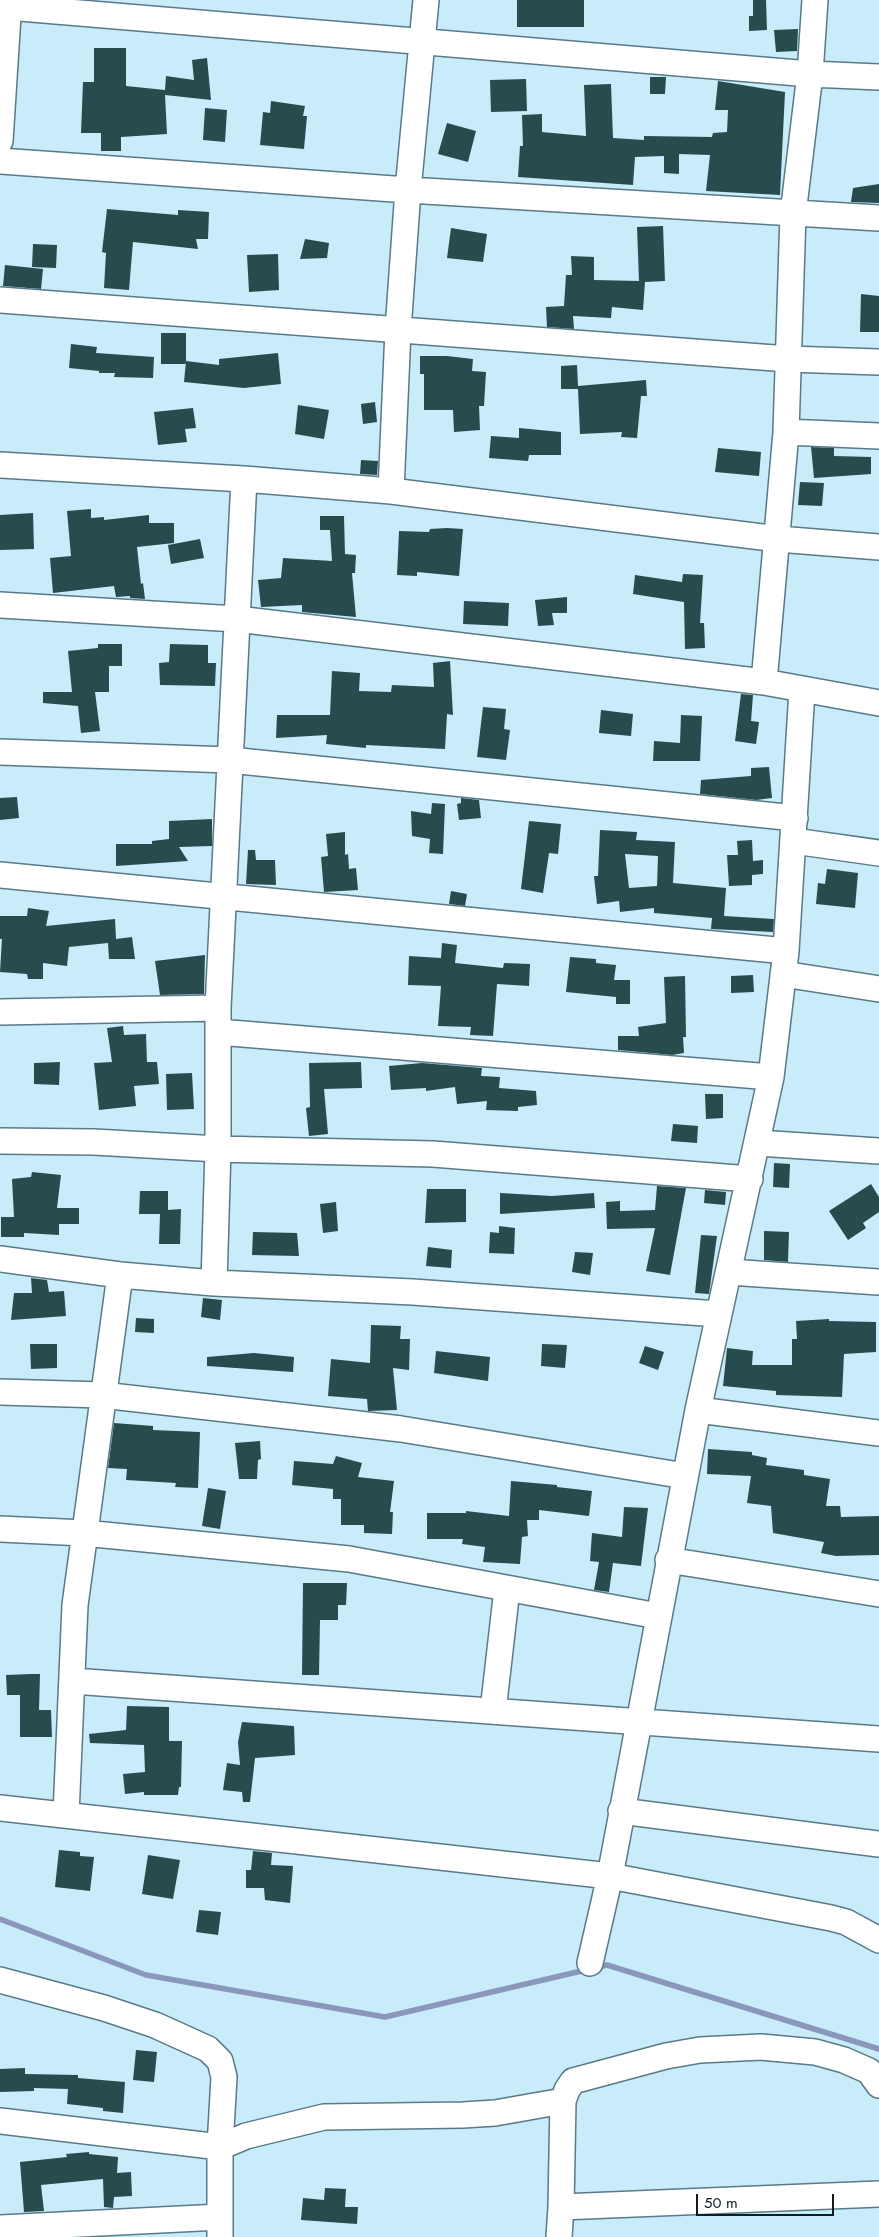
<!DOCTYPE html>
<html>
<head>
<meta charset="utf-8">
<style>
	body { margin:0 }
	#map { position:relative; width:879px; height:2237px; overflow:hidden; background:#c8ecfa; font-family:Jost,sans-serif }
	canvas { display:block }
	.scale { position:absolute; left:696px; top:2194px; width:138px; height:22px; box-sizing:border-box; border:2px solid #0f1c21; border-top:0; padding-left:6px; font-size:15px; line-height:18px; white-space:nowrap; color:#0f1c21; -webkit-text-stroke:4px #fff; paint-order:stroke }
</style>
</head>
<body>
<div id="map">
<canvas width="879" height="2237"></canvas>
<div class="scale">50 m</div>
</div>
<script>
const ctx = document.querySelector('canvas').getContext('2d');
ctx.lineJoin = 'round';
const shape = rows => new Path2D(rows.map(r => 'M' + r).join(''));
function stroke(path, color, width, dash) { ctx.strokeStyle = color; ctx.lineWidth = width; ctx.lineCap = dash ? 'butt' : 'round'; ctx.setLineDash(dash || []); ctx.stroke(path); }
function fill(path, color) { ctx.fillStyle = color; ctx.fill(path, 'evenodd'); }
const stream = shape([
	[0,1919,146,1975,385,2017,607,1965,879,2049]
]);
const building = shape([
	[517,0,584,0,584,27,517,27],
	[753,0,766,0,767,30,749,31,749,16,753,16],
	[798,29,797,51,776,52,774,30],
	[94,48,126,48,126,86,165,90,166,76,194,80,192,60,207,58,211,100,165,95,167,134,121,137,121,151,101,151,101,133,81,133,83,82,94,82],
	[650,77,666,77,665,94,650,94],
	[526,79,527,111,491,112,490,80],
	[718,81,785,92,780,195,706,191,710,155,679,154,679,174,664,173,664,156,635,157,633,185,518,177,520,146,523,146,522,115,542,114,542,132,586,136,584,85,611,84,613,138,644,140,644,136,712,137,713,133,727,132,728,110,715,110],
	[271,101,305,106,303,116,307,116,304,149,260,145,263,112,270,113],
	[205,108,227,110,225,142,203,140],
	[447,123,476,131,468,162,438,154],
	[879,184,879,203,851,202,853,188],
	[107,209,178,215,178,210,209,212,208,239,196,239,198,249,133,242,129,290,104,288,106,253,102,252],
	[663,226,665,281,645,282,643,310,612,307,611,318,573,316,574,329,547,327,546,307,564,306,566,275,572,275,571,256,594,257,594,280,639,281,637,227],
	[451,228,487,234,483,262,447,258],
	[305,239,329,243,327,258,300,259],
	[33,244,57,245,56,268,32,267],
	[278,254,279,290,249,292,247,255],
	[5,265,43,269,41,289,3,286],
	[861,294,879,296,879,332,860,332],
	[161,333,186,333,186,364,161,364],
	[71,344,97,347,96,353,154,357,153,378,114,377,115,373,99,373,99,371,69,368],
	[278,353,281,384,244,388,184,382,186,361,219,365,219,359],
	[420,356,447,356,473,359,472,371,486,372,484,406,479,406,480,430,454,432,453,410,424,410,424,374,420,374],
	[577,365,578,386,646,380,647,396,641,396,637,438,621,437,622,432,580,434,578,389,561,389,561,366],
	[375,402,377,422,363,424,361,404],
	[298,405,329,410,324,439,295,434],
	[193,408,196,428,185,429,187,442,158,445,154,412],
	[519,428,561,432,561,455,529,455,528,461,489,458,491,436,519,438],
	[811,447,834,448,834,456,871,457,871,474,814,478],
	[718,448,761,452,759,476,715,472],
	[361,460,378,461,377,475,360,474],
	[800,482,824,483,822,506,798,505],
	[91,509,91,518,104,517,104,520,149,515,149,523,174,523,174,543,137,547,141,584,143,583,145,599,130,598,130,596,116,597,114,586,53,593,50,558,71,556,67,511],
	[33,513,34,549,0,550,0,515],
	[320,516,344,516,345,554,356,555,355,573,352,573,356,617,302,612,302,605,261,607,258,580,281,578,283,558,332,561,330,530,320,530],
	[447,528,463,529,459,576,417,572,417,576,397,575,399,531,429,532,430,529],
	[200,539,204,558,171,564,168,545],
	[683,574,703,575,700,623,704,623,705,648,685,649,684,602,633,594,635,575,682,582],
	[567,597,567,613,552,613,554,625,538,626,535,600],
	[464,601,509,603,508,626,463,624],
	[98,644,122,644,122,666,109,666,109,692,95,692,100,731,81,733,78,706,43,703,43,692,72,692,68,651,98,648],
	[170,644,208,645,208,663,216,663,215,686,160,685,159,663,169,662],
	[450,661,453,715,447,714,445,749,366,745,366,748,326,744,327,735,276,738,277,715,330,715,332,671,360,673,359,691,391,692,392,685,434,687,433,663],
	[741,694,753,695,751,721,759,722,756,744,735,741],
	[483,707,506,709,504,729,510,730,506,760,477,757],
	[601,710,633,714,631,736,599,733],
	[681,715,702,716,700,761,653,761,654,741,680,743],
	[769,767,772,798,756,800,700,794,701,780,751,776,751,768],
	[17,797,19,818,0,820,0,798],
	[461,798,479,800,481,818,459,820,457,804,461,803],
	[432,803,445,804,443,854,429,853,430,839,412,836,411,811,431,814],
	[212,819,212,846,179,847,188,861,116,866,116,844,152,844,152,841,169,839,169,821],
	[529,821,561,824,558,854,549,853,543,893,521,889],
	[600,830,637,832,636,840,675,842,673,883,726,888,724,916,774,919,773,932,711,929,712,918,654,913,654,908,620,912,619,901,597,904,594,876,598,876],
	[625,854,658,856,657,886,629,888],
	[345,832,345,855,348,854,349,869,356,868,358,890,324,892,321,857,328,856,326,834],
	[752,840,753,861,763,860,763,874,752,875,752,885,729,886,727,855,738,855,737,841],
	[248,850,255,850,256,860,275,860,276,885,246,884],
	[827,869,858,873,855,908,816,904,818,883,825,884],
	[451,891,467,894,465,906,449,904],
	[28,908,49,911,46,926,115,919,116,939,132,937,135,959,109,959,108,943,69,947,67,966,43,963,43,979,28,979,27,974,0,972,2,939,0,939,0,916,27,916],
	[442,943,457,945,455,963,503,968,504,963,530,964,529,986,497,984,493,1036,470,1035,471,1027,438,1026,441,986,408,985,409,956,441,958],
	[205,955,204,994,160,995,155,961],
	[570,957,596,959,596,963,616,965,614,980,630,980,630,1004,616,1004,616,997,566,992],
	[753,975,754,992,731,993,731,976],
	[685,976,686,1037,683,1037,684,1053,672,1055,618,1050,618,1036,639,1036,638,1027,666,1023,664,977],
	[123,1026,124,1035,146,1034,147,1062,157,1062,159,1084,134,1086,136,1106,99,1110,94,1063,112,1062,107,1028],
	[60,1062,59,1085,34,1084,34,1063],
	[361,1062,362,1088,324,1089,328,1134,309,1136,306,1108,310,1107,309,1063],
	[422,1063,482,1068,481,1076,500,1077,499,1088,536,1091,537,1105,518,1107,518,1111,486,1110,487,1101,457,1104,455,1087,426,1091,426,1088,391,1090,389,1066],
	[192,1073,194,1109,167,1110,166,1074],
	[705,1094,723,1094,723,1118,706,1119],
	[673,1124,698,1126,697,1143,671,1141],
	[774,1163,790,1164,789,1188,773,1187],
	[32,1172,61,1175,57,1208,79,1208,79,1224,59,1224,59,1235,24,1233,24,1237,1,1237,1,1217,14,1217,12,1179,31,1177],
	[871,1184,879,1197,879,1212,863,1223,866,1228,848,1240,829,1211],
	[657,1186,686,1188,670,1275,646,1271,655,1228,607,1229,606,1202,620,1201,620,1211,655,1210],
	[427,1189,466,1189,466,1222,425,1223],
	[705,1190,726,1192,725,1205,704,1203],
	[140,1191,168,1191,168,1210,181,1209,180,1244,159,1244,160,1214,139,1214],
	[500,1193,552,1196,594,1193,595,1208,500,1214],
	[336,1202,338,1231,323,1233,320,1204],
	[499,1226,515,1228,514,1254,489,1253,490,1232,499,1233],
	[764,1231,789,1232,788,1262,764,1260],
	[253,1232,297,1233,299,1256,252,1255],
	[701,1235,717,1236,709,1294,695,1293],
	[428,1247,452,1250,451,1268,426,1266],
	[575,1252,593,1253,590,1275,572,1272],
	[31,1278,47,1280,49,1292,64,1291,66,1316,11,1320,14,1293,32,1293],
	[203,1298,222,1300,220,1320,201,1317],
	[136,1318,154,1319,154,1333,135,1332],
	[829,1319,829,1321,876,1322,876,1352,844,1354,842,1397,776,1395,776,1391,723,1386,727,1348,753,1351,752,1365,792,1365,792,1339,797,1339,796,1321],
	[371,1325,401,1326,400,1339,410,1339,409,1370,393,1368,397,1410,368,1411,367,1399,328,1396,331,1359,370,1363],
	[30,1344,57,1344,57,1368,31,1369],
	[542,1344,567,1345,565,1368,541,1366],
	[645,1346,664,1352,658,1370,639,1363],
	[436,1351,490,1357,488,1381,434,1373],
	[254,1353,294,1357,293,1372,207,1366,207,1357],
	[114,1423,153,1426,153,1430,200,1432,198,1488,175,1487,176,1483,126,1480,127,1469,108,1468],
	[260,1441,261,1459,258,1460,257,1479,239,1479,235,1443],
	[708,1449,752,1452,752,1455,767,1458,766,1465,804,1470,804,1475,830,1479,826,1506,840,1506,841,1517,879,1516,879,1555,836,1556,821,1553,824,1542,773,1533,771,1506,747,1503,751,1476,707,1474],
	[336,1456,362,1463,358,1477,394,1481,390,1512,393,1512,392,1534,364,1533,364,1525,341,1525,341,1499,333,1499,333,1489,292,1485,294,1461,333,1464],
	[511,1481,557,1485,557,1487,592,1491,589,1516,539,1510,539,1520,527,1520,528,1536,522,1537,520,1564,483,1562,485,1547,462,1544,463,1539,427,1539,427,1513,466,1513,466,1511,509,1516],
	[208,1488,226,1491,220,1529,202,1526],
	[624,1507,648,1508,641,1566,613,1563,609,1592,594,1590,599,1562,590,1561,592,1533,622,1537],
	[303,1583,347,1583,346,1605,338,1605,338,1620,320,1620,319,1675,302,1675],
	[31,1674,40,1674,39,1710,51,1710,52,1737,20,1737,20,1695,7,1695,6,1675],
	[127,1706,169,1707,169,1741,182,1741,181,1787,179,1787,178,1795,144,1795,144,1792,125,1794,123,1774,145,1772,144,1745,90,1743,89,1734,126,1730],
	[242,1722,294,1726,295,1755,255,1758,250,1802,243,1802,242,1792,223,1790,227,1763,240,1765,238,1742],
	[59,1850,80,1852,80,1856,94,1857,90,1891,55,1887],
	[253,1851,272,1853,271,1865,293,1866,290,1903,265,1900,264,1888,246,1888,246,1870,251,1870],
	[148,1855,180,1860,173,1899,142,1894],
	[199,1910,221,1912,218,1935,196,1932],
	[136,2050,157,2052,154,2082,133,2080],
	[25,2068,25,2074,78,2075,78,2078,125,2082,123,2113,103,2111,103,2108,67,2104,68,2089,34,2088,34,2091,0,2092,0,2069],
	[89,2152,89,2154,118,2157,117,2173,131,2172,132,2196,114,2197,113,2208,104,2207,103,2179,41,2185,44,2211,24,2212,20,2162,67,2157,66,2154],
	[325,2188,346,2189,345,2207,358,2207,357,2224,301,2220,303,2198,324,2200]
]);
const minor = shape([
	[8,7,810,74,879,77],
	[0,141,9,0],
	[0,161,408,190,879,218],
	[0,300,788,359,879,362],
	[786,432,879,436],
	[0,465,244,479,391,491,778,539,879,547],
	[391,491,398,330,408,190,426,0],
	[0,605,237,619,764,682,879,703],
	[764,682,786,432,793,214,810,74,815,0],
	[0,752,230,760,795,818],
	[794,841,879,853],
	[0,875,786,951],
	[783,974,879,989],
	[0,1012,218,1008],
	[218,1032,771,1077],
	[0,1141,94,1142,218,1149,433,1154,750,1179],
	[758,1143,879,1151],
	[0,1259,120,1275,214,1283,413,1292,718,1314],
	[729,1272,879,1282],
	[214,1283,218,1149,218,1008,244,479],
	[0,1392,102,1395,341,1422,401,1429,685,1476],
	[698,1410,879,1433],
	[0,1529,84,1533,349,1559,658,1616],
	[668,1560,879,1594],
	[73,1681,879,1739],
	[493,1711,507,1589],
	[0,1808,610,1876,831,1918,846,1922,879,1940],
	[621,1811,879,1844],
	[66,1815,75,1605,120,1275],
	[590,1963,610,1876,698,1410,771,1077,786,951,802,690],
	[0,1980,104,2008,155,2025,208,2049,220,2061,224,2077,220,2147,220,2237],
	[0,2121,220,2147,246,2136,324,2117,463,2115,495,2113,563,2101],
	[561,2207,879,2194],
	[0,2228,220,2217],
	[559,2237,561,2207,563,2101,567,2090,573,2081,666,2056,700,2050,761,2047,815,2052,844,2060,869,2071,879,2085]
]);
stroke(stream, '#8a96ba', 5.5);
fill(building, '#284c4d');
stroke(minor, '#597a86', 28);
stroke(minor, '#fff', 25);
</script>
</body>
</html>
